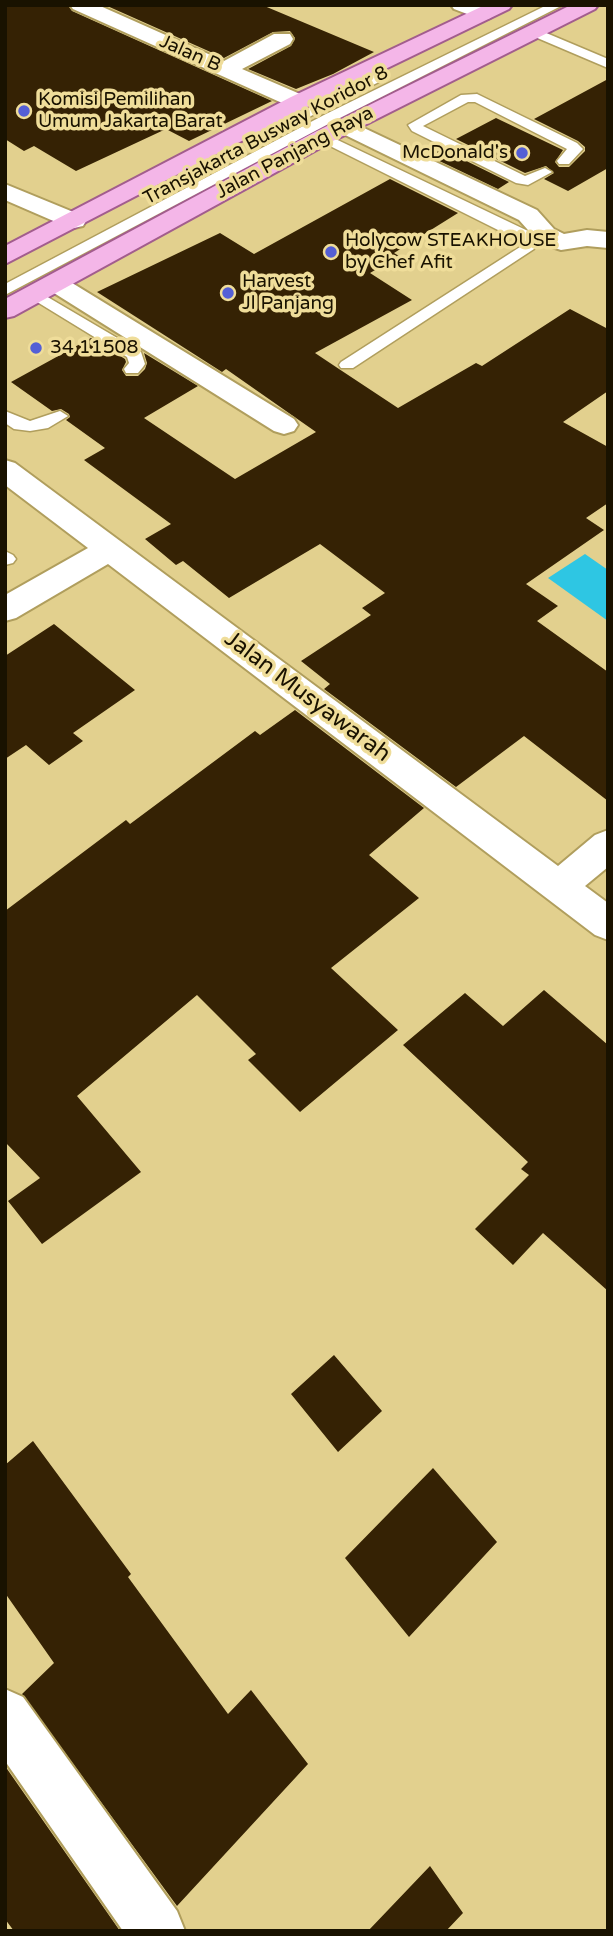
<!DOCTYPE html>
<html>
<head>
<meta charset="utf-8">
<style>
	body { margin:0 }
	#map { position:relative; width:613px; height:1936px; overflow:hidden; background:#e2d08e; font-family:"Varela Round",sans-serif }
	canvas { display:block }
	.frame { position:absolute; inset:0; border:7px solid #191200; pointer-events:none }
</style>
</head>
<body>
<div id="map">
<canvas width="613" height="1936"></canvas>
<div class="frame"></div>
</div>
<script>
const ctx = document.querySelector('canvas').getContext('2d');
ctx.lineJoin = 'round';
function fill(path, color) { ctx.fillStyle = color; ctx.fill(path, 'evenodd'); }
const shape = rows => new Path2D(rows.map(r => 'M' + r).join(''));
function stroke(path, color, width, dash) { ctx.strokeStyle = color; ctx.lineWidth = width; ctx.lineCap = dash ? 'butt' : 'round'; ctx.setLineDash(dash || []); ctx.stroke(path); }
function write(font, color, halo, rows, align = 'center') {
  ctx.font = font + ' "Varela Round",sans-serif'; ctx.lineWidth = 7; ctx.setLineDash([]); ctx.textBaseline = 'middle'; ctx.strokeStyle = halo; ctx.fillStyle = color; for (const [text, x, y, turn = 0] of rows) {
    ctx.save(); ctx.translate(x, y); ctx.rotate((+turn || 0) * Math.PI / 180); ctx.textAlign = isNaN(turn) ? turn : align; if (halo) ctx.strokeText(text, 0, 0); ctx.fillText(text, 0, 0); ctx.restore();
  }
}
const water = shape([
	[585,554,608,570,608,621,548,578]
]);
const building = shape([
	[5,5,68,5,72,11,272,101,189,141,166,129,76,171,34,146,24,151,5,139],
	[105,5,262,5,374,52,333,74,296,89,248,69,291,46,295,38,290,31,273,32,224,58],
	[608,79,608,168,568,191,544,179,554,173,546,166,525,173,456,139,496,118,563,150,555,162,559,167,569,167,585,151,585,147,578,141,534,119],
	[442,149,509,182,498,189,429,156],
	[390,179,458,213,394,253,399,256,370,273,412,300,315,353,339,369,398,408,476,363,482,366,570,309,608,329,608,391,563,422,608,447,608,503,586,518,604,530,526,584,558,606,537,621,608,672,608,801,524,736,456,787,324,689,330,684,301,661,371,615,362,608,385,593,320,544,229,598,183,561,176,565,145,539,171,524,84,460,105,448,66,420,70,417,69,414,61,409,52,411,11,382,91,338,125,359,126,362,122,370,126,376,138,376,145,369,147,363,144,353,198,386,144,418,235,479,316,432,226,369,222,372,97,292,220,233,254,254],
	[54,624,135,690,73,733,83,741,49,765,26,745,5,759,5,656],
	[295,710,424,808,369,855,419,898,331,968,398,1030,300,1112,248,1060,256,1054,197,995,77,1096,141,1172,42,1244,8,1201,40,1178,5,1142,5,911,126,820,130,824,255,731,260,735],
	[544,990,608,1045,608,1291,543,1233,513,1265,475,1229,529,1175,521,1169,528,1162,403,1045,465,993,503,1026],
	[334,1355,382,1411,338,1452,291,1394],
	[33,1441,131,1574,128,1577,228,1714,251,1690,308,1764,177,1906,22,1694,54,1663,5,1593,5,1465],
	[433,1468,497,1542,409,1637,345,1558],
	[5,1766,120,1931,14,1931,5,1919],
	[430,1866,463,1913,446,1931,368,1931]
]);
const service = shape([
	[547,5,563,5,334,121,5,295,5,284,324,115,547,5],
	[532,27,608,59,608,68,528,34,528,28,532,27],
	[374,75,379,76,379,82,303,120,293,120,291,117,374,75],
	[477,94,577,143,583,149,569,164,559,164,557,161,567,149,475,102,468,102,423,126,525,176,545,168,552,172,528,185,516,183,412,131,408,125,461,95,477,94],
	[323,133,528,231,537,241,534,249,353,368,341,368,339,365,341,362,520,247,522,242,318,140,318,134,323,133],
	[34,289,141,352,145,364,143,367,138,373,126,373,124,369,129,363,127,357,29,297,26,294,34,289],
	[5,411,30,421,60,411,68,416,48,428,30,431,14,429,5,423,5,411],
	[5,551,13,555,16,559,13,563,5,565,5,551]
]);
const minor = shape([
	[70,5,98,5,224,61,274,34,290,34,293,39,290,44,242,69,307,97,310,102,307,107,291,107,73,9,70,5],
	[451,5,480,5,493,14,490,18,483,20,454,9,451,5],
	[345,119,537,210,554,229,564,234,587,230,608,232,608,248,587,246,561,250,552,247,536,239,519,220,337,131,334,126,337,121,345,119],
	[5,184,83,216,86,221,83,226,74,228,65,226,5,200,5,184],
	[55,275,64,278,294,419,298,425,294,431,284,434,274,431,46,288,42,283,46,278,55,275],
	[5,460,15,463,558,866,595,835,608,830,608,867,585,886,608,903,608,940,595,935,108,564,16,618,5,621,5,595,88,548,5,485,5,460],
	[5,1689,23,1697,177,1911,185,1931,123,1931,5,1761,5,1689]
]);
const primary = shape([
	[485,5,512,5,509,9,307,107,5,264,5,246,291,97,485,5],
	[571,5,598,5,595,9,331,142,14,316,5,318,5,299,315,132,571,5]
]);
const markers = [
	[24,111,7,"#545fd6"],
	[522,153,7,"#545fd6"],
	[331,252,7,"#545fd6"],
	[228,293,7,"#545fd6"],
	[36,348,7,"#545fd6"]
];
const farStreetnames = [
	["Jalan B",190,54,24],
	["Transjakarta Busway Koridor 8",266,136,-28],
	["Jalan Panjang Raya",295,153,-28]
];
const farPoinames = [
	["Komisi Pemilihan",38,100],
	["Umum Jakarta Barat",38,122],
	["McDonald's",508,153,"right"],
	["Holycow STEAKHOUSE",345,241],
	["by Chef Afit",345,263],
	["Harvest",242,282],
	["Jl Panjang",242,304],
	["34 11508",50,348]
];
const streetNames = [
	["Jalan Musyawarah",307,697,37]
];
fill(water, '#2ec6e3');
fill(building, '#352204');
stroke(service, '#b09e5d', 3);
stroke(minor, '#b09e5d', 4);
stroke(primary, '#a25d8d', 4);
fill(service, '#fff');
fill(minor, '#fff');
fill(primary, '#f4b6e8');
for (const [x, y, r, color] of markers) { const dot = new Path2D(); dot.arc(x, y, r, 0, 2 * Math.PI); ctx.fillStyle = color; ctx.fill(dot); stroke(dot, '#efdd9a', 2.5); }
write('19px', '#191200', '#efdd9a', farStreetnames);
write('19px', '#191200', '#efdd9a', farPoinames, 'left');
write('23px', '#191200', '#efdd9a', streetNames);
</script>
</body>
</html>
